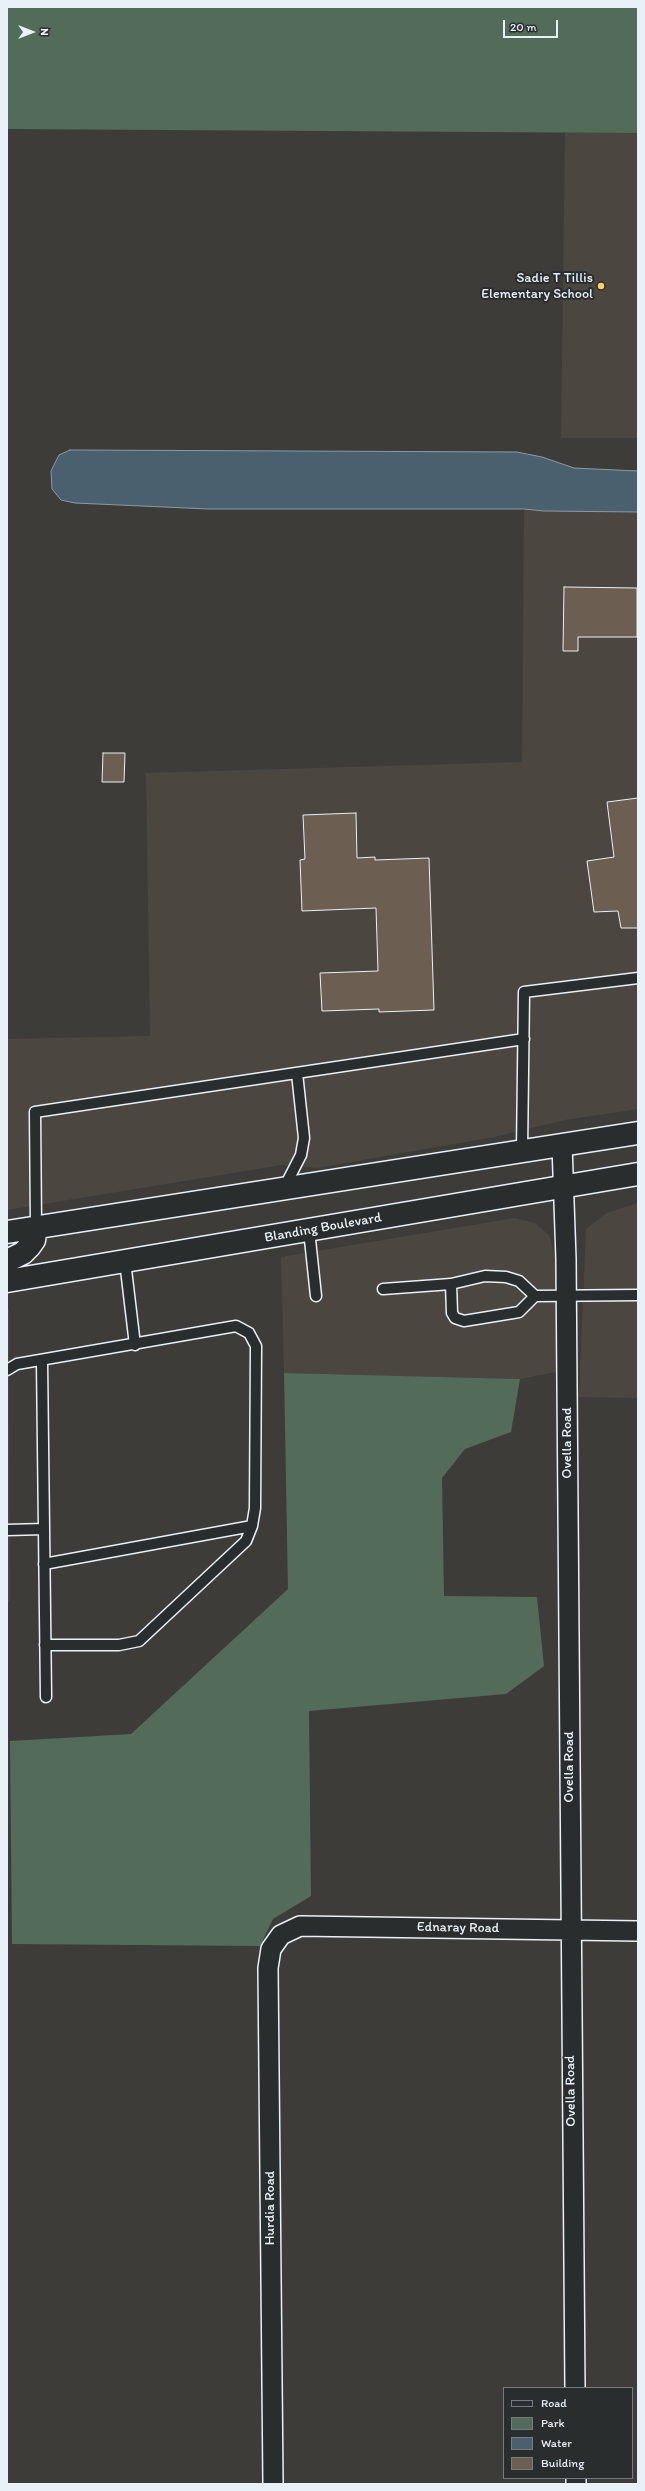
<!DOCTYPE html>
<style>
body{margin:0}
#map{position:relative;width:645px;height:2491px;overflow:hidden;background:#3e3c39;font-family:Itim,sans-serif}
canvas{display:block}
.frame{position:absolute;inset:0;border:8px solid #e8f1f8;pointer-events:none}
.legend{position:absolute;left:503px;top:2387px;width:130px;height:92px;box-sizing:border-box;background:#2a2d2e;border:1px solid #767b7f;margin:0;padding:5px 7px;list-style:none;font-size:12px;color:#e8f1f8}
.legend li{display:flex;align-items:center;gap:8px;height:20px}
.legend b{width:20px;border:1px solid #767b7f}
.north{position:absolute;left:12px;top:12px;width:40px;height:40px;-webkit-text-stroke:3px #2a2d2e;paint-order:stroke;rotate:90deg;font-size:11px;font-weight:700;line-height:16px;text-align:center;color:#e8f1f8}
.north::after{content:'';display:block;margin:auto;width:14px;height:18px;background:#e8f1f8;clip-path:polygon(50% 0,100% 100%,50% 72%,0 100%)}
.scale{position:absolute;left:503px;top:20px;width:55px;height:18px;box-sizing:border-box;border:2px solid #e8f1f8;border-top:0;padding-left:5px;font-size:12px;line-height:14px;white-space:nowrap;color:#e8f1f8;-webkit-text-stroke:3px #2a2d2e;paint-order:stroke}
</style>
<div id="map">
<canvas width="645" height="2491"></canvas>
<div class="frame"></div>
<ul class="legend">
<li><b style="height:5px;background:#2a2d2e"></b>Road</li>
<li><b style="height:11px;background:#536b59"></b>Park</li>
<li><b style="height:11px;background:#4b606e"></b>Water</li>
<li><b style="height:11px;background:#6c5f52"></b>Building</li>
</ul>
<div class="north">N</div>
<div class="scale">20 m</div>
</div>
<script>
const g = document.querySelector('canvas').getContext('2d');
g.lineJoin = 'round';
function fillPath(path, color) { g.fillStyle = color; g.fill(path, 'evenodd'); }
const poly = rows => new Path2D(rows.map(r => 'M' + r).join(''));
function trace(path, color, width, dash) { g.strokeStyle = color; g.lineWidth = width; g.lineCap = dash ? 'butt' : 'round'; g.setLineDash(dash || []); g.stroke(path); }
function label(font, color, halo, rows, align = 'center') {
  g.font = font + ' Itim,sans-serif'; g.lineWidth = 4; g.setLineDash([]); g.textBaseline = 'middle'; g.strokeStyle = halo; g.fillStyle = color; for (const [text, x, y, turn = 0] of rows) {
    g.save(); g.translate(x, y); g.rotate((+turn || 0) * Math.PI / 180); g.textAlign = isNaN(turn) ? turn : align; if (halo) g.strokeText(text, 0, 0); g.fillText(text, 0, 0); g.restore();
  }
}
const built = poly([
 [565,133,638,133,638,438,561,438],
 [524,509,544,511,638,512,638,1109,565,1120,494,1137,317,1168,282,1165,7,1210,7,1039,150,1036,146,773,522,762],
 [638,1203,638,1398,579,1397,586,1229,607,1213],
 [515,1218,535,1223,549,1235,557,1264,556,1372,520,1379,284,1373,281,1257],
 [9,1309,10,1602,7,1602,7,1310]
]);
const green = poly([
 [7,7,638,7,638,133,7,129],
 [284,1373,520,1379,511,1432,465,1449,442,1478,444,1596,537,1597,544,1666,506,1694,309,1711,311,1896,273,1919,260,1946,12,1944,10,1741,131,1734,288,1589]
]);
const water = poly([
 [70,450,517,452,542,457,574,468,638,471,638,512,544,511,524,509,208,509,75,503,61,500,52,489,51,471,59,455,70,450]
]);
const building = poly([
 [564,587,637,588,637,637,578,637,578,651,563,651,564,587],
 [103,753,125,753,124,782,102,782,103,753],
 [638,798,638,928,621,928,618,911,594,912,587,861,614,857,607,802,638,798],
 [356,813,357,858,375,857,375,860,429,858,434,1010,379,1012,379,1009,322,1011,320,973,378,971,376,908,302,911,300,860,305,859,303,815,356,813]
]);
const service = poly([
 [522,1151,524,992,638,978],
 [284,1188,301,1155,304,1138,297,1073],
 [36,1227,35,1112,524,1039],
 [309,1230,316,1296],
 [125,1261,135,1345],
 [383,1289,451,1284],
 [535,1296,519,1312,464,1321,455,1318,452,1313,451,1284,485,1276,506,1277,519,1281,535,1296,638,1295],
 [42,1361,46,1697],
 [7,1370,17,1364,236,1326,249,1333,256,1346,255,1508,252,1526,246,1541,139,1641,119,1645,45,1645],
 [7,1530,44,1529],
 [44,1564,252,1526]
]);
const minor = poly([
 [562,1145,566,1259,575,2388],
 [576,2478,576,2484],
 [273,2484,268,1968,271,1949,281,1935,300,1926,638,1931]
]);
const primary = poly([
 [7,1232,638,1133],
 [7,1261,23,1253,29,1247,34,1240,36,1227],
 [7,1281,638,1174]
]);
const markers = [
 [601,286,4,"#ffd166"]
];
const poiNames = [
 ["Sadie T Tillis",593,278],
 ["Elementary School",593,294]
];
const streetNames = [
 ["Blanding Boulevard",323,1228,-10],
 ["Ovella Road",567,1443,-90],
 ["Ovella Road",569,1767,-90],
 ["Ednaray Road",458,1928,1],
 ["Ovella Road",571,2091,-91],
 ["Hurdia Road",270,2208,-90]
];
fillPath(built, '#4c4640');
fillPath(green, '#536b59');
fillPath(water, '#4b606e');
trace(water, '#8a9aa5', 1);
fillPath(building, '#6c5f52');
trace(building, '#e8f1f8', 1);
trace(service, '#e8f1f8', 13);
trace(minor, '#e8f1f8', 22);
trace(primary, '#e8f1f8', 25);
trace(service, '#2a2d2e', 10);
trace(minor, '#2a2d2e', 19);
trace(primary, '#2a2d2e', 22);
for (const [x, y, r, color] of markers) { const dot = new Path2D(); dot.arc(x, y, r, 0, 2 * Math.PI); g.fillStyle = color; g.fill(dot); trace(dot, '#2a2d2e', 1.5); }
label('14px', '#e8f1f8', '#2a2d2e', poiNames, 'right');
label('14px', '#e8f1f8', '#2a2d2e', streetNames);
</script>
